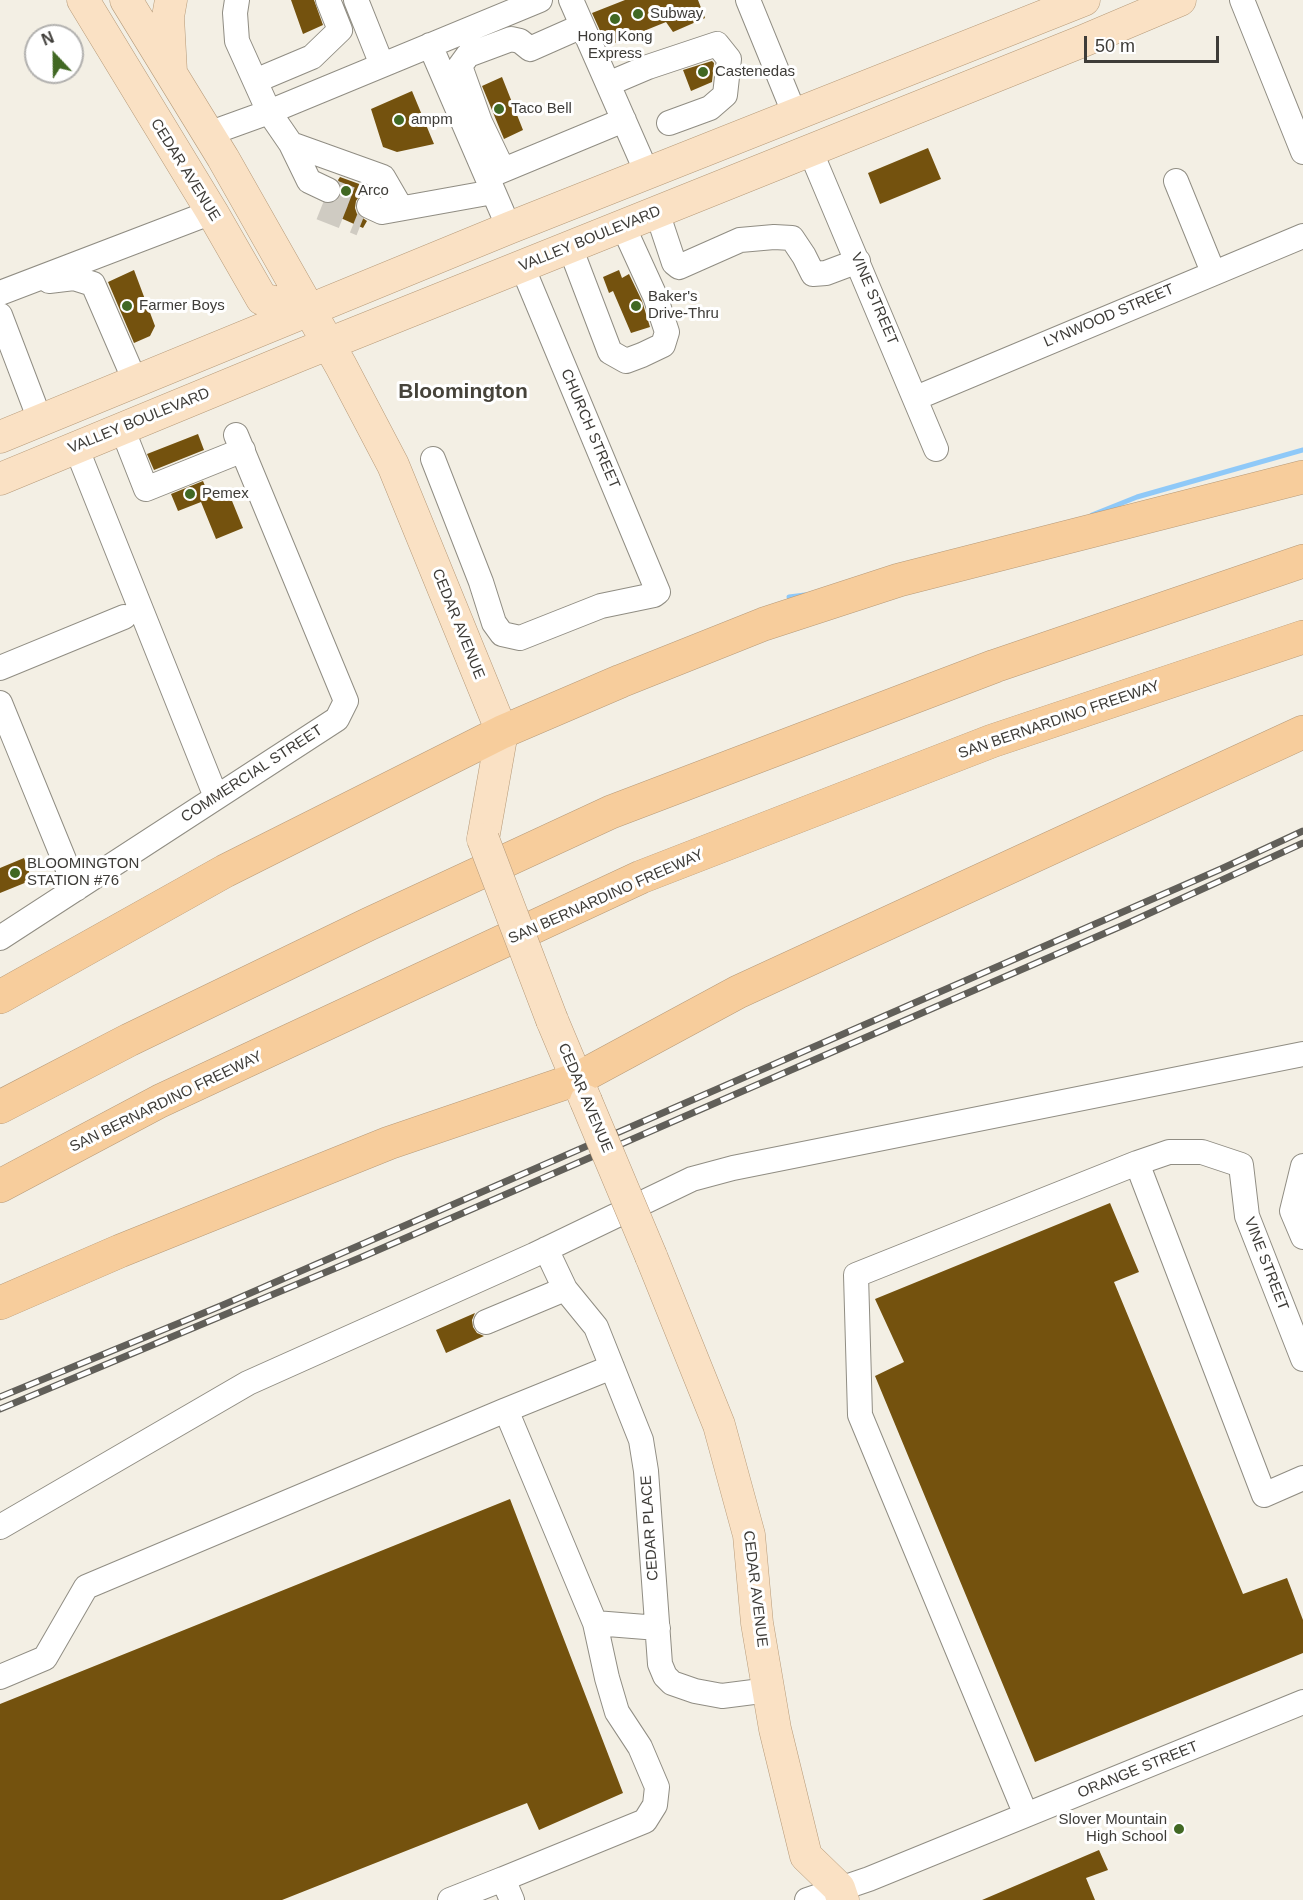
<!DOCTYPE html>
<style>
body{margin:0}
#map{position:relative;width:1303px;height:1900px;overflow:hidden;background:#f3efe4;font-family:Arial,sans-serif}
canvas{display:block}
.north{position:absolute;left:24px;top:24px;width:60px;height:60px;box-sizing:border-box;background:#fff;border:2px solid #b2b1af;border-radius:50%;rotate:338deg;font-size:16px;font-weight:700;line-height:24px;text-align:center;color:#3e3c38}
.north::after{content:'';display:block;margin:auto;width:21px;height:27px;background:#416823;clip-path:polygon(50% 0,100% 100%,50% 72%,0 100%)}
.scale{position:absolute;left:1084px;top:36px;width:135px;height:27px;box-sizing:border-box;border:3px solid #3e3c38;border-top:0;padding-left:8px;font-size:18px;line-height:21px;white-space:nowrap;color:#3e3c38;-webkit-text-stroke:4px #fff;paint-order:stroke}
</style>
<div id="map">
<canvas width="1303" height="1900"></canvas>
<div class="north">N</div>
<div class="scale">50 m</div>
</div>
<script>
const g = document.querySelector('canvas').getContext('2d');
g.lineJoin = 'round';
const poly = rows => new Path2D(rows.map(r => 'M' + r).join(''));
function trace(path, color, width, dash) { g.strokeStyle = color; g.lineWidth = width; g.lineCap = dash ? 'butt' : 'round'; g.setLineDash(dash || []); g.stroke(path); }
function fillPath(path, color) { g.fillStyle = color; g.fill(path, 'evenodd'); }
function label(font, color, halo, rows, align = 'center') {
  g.font = font + ' Arial,sans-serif'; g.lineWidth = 6; g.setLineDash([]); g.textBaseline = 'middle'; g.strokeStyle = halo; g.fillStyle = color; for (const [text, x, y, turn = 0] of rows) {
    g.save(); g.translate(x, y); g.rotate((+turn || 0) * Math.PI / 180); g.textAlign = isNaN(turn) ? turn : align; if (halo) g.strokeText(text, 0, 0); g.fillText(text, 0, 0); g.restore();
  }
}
const stream = poly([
 [1092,515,1137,497,1303,450],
 [789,597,805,595]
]);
const building = poly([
 [291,0,314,0,323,25,303,34],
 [625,0,698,0,705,18,673,32,666,22,607,46,592,13],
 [712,61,714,63,712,82,691,91,683,70],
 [502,77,523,130,504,139,482,86],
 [412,91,434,144,397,152,383,147,371,109],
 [928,148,941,179,880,204,868,173],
 [340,177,373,189,376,194,367,192,360,195,356,201,355,208,357,214,367,221,363,228,325,211,328,204,336,202,341,196,342,188,338,180],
 [134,270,155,326,150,336,134,343,108,282],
 [619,270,622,278,629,274,642,301,650,327,631,333,613,291,609,293,603,277],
 [198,434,204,450,154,470,147,454],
 [203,481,210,498,228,491,243,528,216,539,201,502,178,511,171,494],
 [24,858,32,880,0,893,0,868],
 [1110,1203,1139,1272,1114,1282,1243,1594,1287,1578,1303,1620,1303,1653,1035,1762,875,1376,904,1362,875,1299],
 [475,1313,472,1320,473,1327,477,1333,484,1336,446,1353,436,1330],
 [510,1499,623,1793,539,1830,527,1803,282,1900,0,1900,0,1704],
 [1099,1850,1108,1870,1086,1878,1095,1900,982,1900]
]);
const minorTunnel = poly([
 [328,190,369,206],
 [321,208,361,224]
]);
const minor = poly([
 [237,0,235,13,237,41,269,112,291,144,309,181,328,190],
 [356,0,382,65],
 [571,0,647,173],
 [748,0,795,115],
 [1242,0,1303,152],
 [430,45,509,228],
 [255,81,312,57,340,30,328,0],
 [608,84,648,67,717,44,729,59,725,95,710,108,669,123],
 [208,134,269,112,540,0],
 [291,144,383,177,401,208],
 [810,150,936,449],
 [503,170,480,122,460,66,468,55,511,39,520,41,530,49,582,26],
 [489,176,624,120],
 [1176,181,1213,272],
 [369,206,382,212,493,192],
 [657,212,674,263,679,267,740,240,774,237,792,238,804,256,813,274,826,273,858,261],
 [570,247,610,352,626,361,642,355,663,345,667,332,655,296,623,226],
 [49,281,74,278,93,284,135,381],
 [0,293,212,212],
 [0,315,40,420],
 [916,398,1303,236],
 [122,428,146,489,243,450],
 [76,447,216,797],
 [433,459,481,582,494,623,502,634,520,638,601,606,654,595,658,592,522,266],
 [0,668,124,617],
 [0,703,76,889],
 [0,938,337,719,346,701,236,435],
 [1137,1163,1169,1152,1202,1152,1241,1165,1247,1216,1303,1359],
 [1303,1166,1292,1211,1303,1237],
 [546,1249,565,1289,596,1327,641,1440,646,1471,660,1664,665,1676,672,1683,695,1691,722,1696,769,1690],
 [486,1322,565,1289],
 [0,1527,248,1383,534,1255,692,1179,733,1168,1303,1054],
 [595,1623,506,1410,612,1367],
 [0,1677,45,1658,86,1587,506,1410],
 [1026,1815,860,1415,856,1275,1137,1163,1264,1495,1303,1478],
 [450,1900,503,1879],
 [512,1900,503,1879,645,1821,655,1805,657,1787,640,1747,617,1712,607,1678,595,1623,658,1628],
 [807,1900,869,1879,1303,1702]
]);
const major = poly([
 [83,0,212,212,262,299,308,310],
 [126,0,223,158,341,366,393,465,502,732,483,839],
 [171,72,168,17,171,0],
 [0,437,509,228,1084,0],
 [0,479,298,356,1083,41,1180,0],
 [552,1020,586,1101],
 [651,1256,719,1425,749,1535,757,1623,775,1729,806,1856,839,1888,843,1900]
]);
const highway = poly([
 [0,997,225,871,502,732,621,681,764,624,899,580,1303,477],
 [0,1107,129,1040,369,924,611,812,995,666,1303,561],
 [0,1186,160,1101,641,877,992,741,1303,637],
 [0,1303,120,1251,389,1143,577,1079,738,992,1303,732]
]);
const rail = poly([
 [0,1397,223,1305,1221,869,1303,831],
 [0,1409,362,1257,1126,924,1303,843]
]);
const majorBridge = poly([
 [483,839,552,1020],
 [586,1101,651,1256]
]);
const markers = [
 [638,14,6,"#416823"],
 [615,19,6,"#416823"],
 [703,72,6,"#416823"],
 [499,109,6,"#416823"],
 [399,120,6,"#416823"],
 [346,191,6,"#416823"],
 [127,306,6,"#416823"],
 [636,306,6,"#416823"],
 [190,494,6,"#416823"],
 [15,873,6,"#416823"],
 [1179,1829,6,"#416823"]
];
const poiNames = [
 ["Subway",650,14],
 ["Hong Kong",615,37,"center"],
 ["Express",615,54,"center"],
 ["Castenedas",715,72],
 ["Taco Bell",511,109],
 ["ampm",411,120],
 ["Arco",358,191],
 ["Baker's",648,297],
 ["Drive-Thru",648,314],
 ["Farmer Boys",139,306],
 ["Pemex",202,494],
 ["BLOOMINGTON",27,864],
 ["STATION #76",27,881],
 ["Slover Mountain",1167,1820,"right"],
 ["High School",1167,1837,"right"]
];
const streetNames = [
 ["CEDAR AVENUE",185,170,58],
 ["VALLEY BOULEVARD",590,239,-22],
 ["VINE STREET",874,299,67],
 ["LYNWOOD STREET",1109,316,-23],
 ["VALLEY BOULEVARD",139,421,-22],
 ["CHURCH STREET",590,429,67],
 ["CEDAR AVENUE",458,624,68],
 ["SAN BERNARDINO FREEWAY",1059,720,-19],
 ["COMMERCIAL STREET",252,774,-33],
 ["SAN BERNARDINO FREEWAY",606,897,-24],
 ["CEDAR AVENUE",585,1098,67],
 ["SAN BERNARDINO FREEWAY",166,1102,-26],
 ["VINE STREET",1266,1264,69],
 ["CEDAR PLACE",650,1528,-94],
 ["CEDAR AVENUE",755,1589,83],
 ["ORANGE STREET",1138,1770,-22]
];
const districtNames = [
 ["Bloomington",463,392]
];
trace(stream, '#8fc9f8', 5);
fillPath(building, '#74520e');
trace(minorTunnel, '#cfcbc2', 24, [24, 12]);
trace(minor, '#908d83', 26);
trace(major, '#b69a79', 33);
trace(highway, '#b69a79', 34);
trace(minor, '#fff', 24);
trace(major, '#fae1c4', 32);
trace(highway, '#f7cd9c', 33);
trace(rail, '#615f59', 7);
trace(rail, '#fff', 4.5, [14]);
trace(majorBridge, '#b69a79', 33, []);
trace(majorBridge, '#fae1c4', 32);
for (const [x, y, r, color] of markers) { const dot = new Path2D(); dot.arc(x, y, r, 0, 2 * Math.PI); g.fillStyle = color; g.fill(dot); trace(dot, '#fff', 2); }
label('15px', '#3e3c38', '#fff', poiNames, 'left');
label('15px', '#3e3c38', '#fff', streetNames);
label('bold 21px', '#46433a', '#fff', districtNames);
</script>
